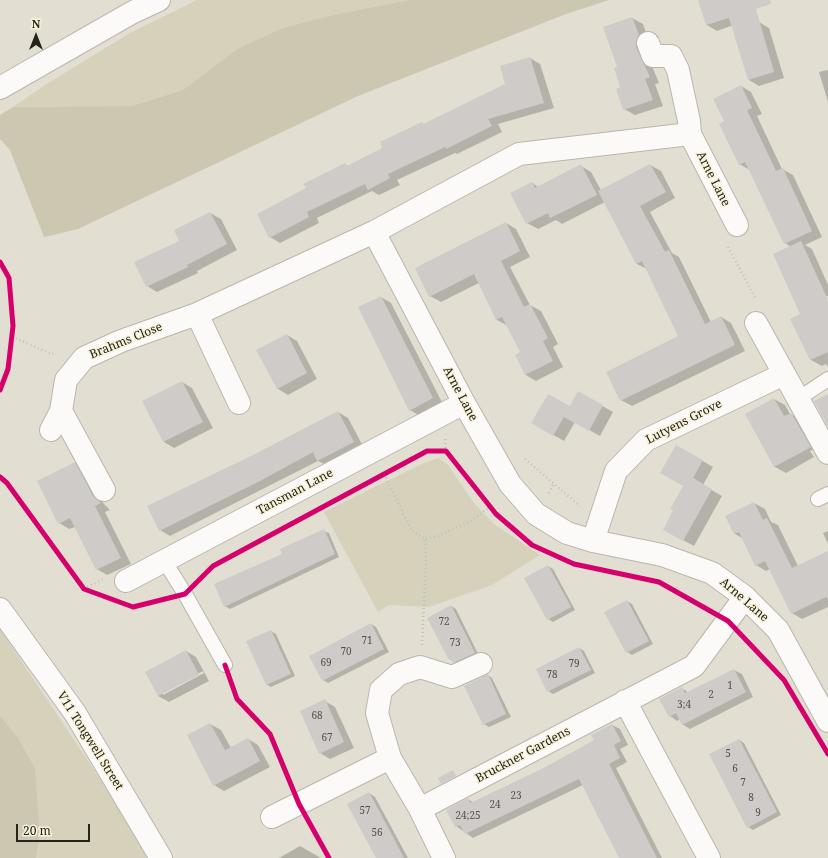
<!DOCTYPE html>
<style>
body{margin:0}
#map{position:relative;width:828px;height:858px;overflow:hidden;background:#e2dfd2;font-family:"Noto Serif",serif}
canvas{display:block}
.north{position:absolute;left:16px;top:16px;width:40px;height:40px;-webkit-text-stroke:3px #f6f1d8;paint-order:stroke;rotate:0deg;font-size:11px;font-weight:700;line-height:16px;text-align:center;color:#25231a}
.north::after{content:'';display:block;margin:auto;width:14px;height:18px;background:#25231a;clip-path:polygon(50% 0,100% 100%,50% 72%,0 100%)}
.scale{position:absolute;left:16px;top:824px;width:74px;height:18px;box-sizing:border-box;border:2px solid #25231a;border-top:0;padding-left:5px;font-size:12px;line-height:14px;white-space:nowrap;color:#25231a;-webkit-text-stroke:3px #f6f1d8;paint-order:stroke}
</style>
<div id="map">
<canvas width="828" height="858"></canvas>
<div class="north">N</div>
<div class="scale">20 m</div>
</div>
<script>
const g = document.querySelector('canvas').getContext('2d');
g.lineJoin = 'round';
function fillPath(path, color) { g.fillStyle = color; g.fill(path, 'evenodd'); }
const poly = rows => new Path2D(rows.map(r => 'M' + r).join(''));
function trace(path, color, width, dash) { g.strokeStyle = color; g.lineWidth = width; g.lineCap = dash ? 'butt' : 'round'; g.setLineDash(dash || []); g.stroke(path); }
function label(font, color, halo, rows, align = 'center') {
  g.font = font + ' "Noto Serif",serif'; g.lineWidth = 3; g.setLineDash([]); g.textBaseline = 'middle'; g.strokeStyle = halo; g.fillStyle = color; for (const [text, x, y, turn = 0] of rows) {
    g.save(); g.translate(x, y); g.rotate((+turn || 0) * Math.PI / 180); g.textAlign = isNaN(turn) ? turn : align; if (halo) g.strokeText(text, 0, 0); g.fillText(text, 0, 0); g.restore();
  }
}
const green = poly([
 [197,0,409,0,338,14,237,49,183,90,131,106,13,107,45,85,130,33],
 [438,458,448,465,474,503,494,524,540,555,492,585,429,607,389,605,378,612,324,512,424,463],
 [0,629,116,803,147,858,36,858,40,837,18,738,0,715]
]);
const forest = poly([
 [409,0,609,0,566,14,358,96,78,229,44,237,10,150,0,139,0,115,13,107,131,106,183,90,237,49,283,28,338,14],
 [0,715,18,738,35,769,40,837,36,858,0,858]
]);
const shadow = poly([
 [699,0,738,0,745,21,717,31,707,25],
 [632,18,643,24,649,41,647,54,659,83,655,84,663,106,635,115,624,109,618,68],
 [759,22,769,28,784,78,759,86,749,80],
 [530,58,540,64,554,108,498,124,502,132,457,154,455,153,397,180,400,185,379,195,372,191,317,218,319,223,280,243,270,237,307,189,345,164,348,166,383,148,422,123,424,125,506,85],
 [828,70,828,102,819,72],
 [741,86,751,92,762,114,757,116,782,169,793,175,822,237,805,245,812,249,828,285,828,296,822,298,828,310,828,367,826,364,822,366,811,360,792,319,801,314,791,247,785,243,750,170,739,164,726,121],
 [650,165,661,171,675,198,650,212,672,253,679,257,711,322,721,317,731,323,745,351,632,406,621,400,680,337,647,269,637,264,605,202,562,224,556,220,538,229,527,223,532,183,538,187,581,166,591,172,601,190],
 [210,213,221,219,237,250,197,271,198,273,157,292,147,286,181,241],
 [506,223,516,229,530,257,510,267,530,305,541,311,558,344,553,347,563,367,536,381,526,375,521,353,508,326,497,320,479,283,441,302,430,296],
 [381,297,391,303,443,404,420,416,410,410],
 [287,335,297,341,317,379,288,395,278,389],
 [182,382,192,388,213,428,174,448,164,442,143,401],
 [579,393,613,412,600,436,575,422,564,441,532,423,570,408],
 [774,399,785,405,790,414,802,420,817,448,810,451,814,457,786,473,775,467,746,415],
 [338,412,348,418,364,448,328,466,318,461,170,536,160,530,253,456],
 [677,446,713,467,703,485,722,496,694,546,664,530,675,510,684,485],
 [75,463,85,469,103,503,110,510,105,512,131,564,107,575,97,569,75,527,69,529,59,523],
 [754,503,765,509,771,522,778,525,798,566,814,570,828,599,828,607,802,619,792,613,770,569,766,571,756,565,742,538,735,534,727,516],
 [324,531,329,533,339,557,230,609,225,606,283,554],
 [828,531,828,544,823,533],
 [548,566,553,569,575,610,553,622,548,619],
 [627,601,632,604,653,644,632,655,627,652],
 [451,606,456,609,479,656,458,665,450,659],
 [371,624,376,627,389,652,328,683,323,680],
 [271,631,276,634,295,676,271,687,266,684],
 [579,648,584,651,595,673,553,694,548,691],
 [186,651,196,657,209,681,169,702,158,696],
 [203,671,204,673,163,695,163,693],
 [734,670,742,674,753,697,690,729,682,724,680,719,677,721,670,716,682,688,689,693],
 [488,675,492,678,511,717,489,727,484,724],
 [325,701,335,707,354,748,330,759,320,753],
 [210,724,221,730,231,748,248,739,258,745,270,767,224,791,214,785],
 [612,725,620,729,628,745,620,749,627,762,616,768,662,858,620,858,583,785,473,838,456,826,468,799,474,803,544,768,595,741],
 [739,740,744,743,781,815,753,830,748,827],
 [369,793,375,797,408,858,376,858],
 [300,846,321,858,279,858]
]);
const building = poly([
 [698,0,770,0,771,4,756,9,774,72,748,80,729,18,706,25],
 [632,17,639,35,636,41,636,47,650,77,645,79,653,100,623,110,616,89,620,87,614,68,617,67,603,27],
 [530,57,544,103,488,119,492,126,446,149,445,147,388,174,390,178,368,190,365,184,307,212,309,217,269,238,257,214,306,188,303,184,345,163,347,166,382,148,380,142,422,122,423,124,505,84,500,66],
 [741,85,752,108,747,110,776,171,783,168,812,231,784,244,745,162,739,165,719,124,724,121,713,99],
 [581,164,597,195,550,218,548,213,526,224,510,193,532,182,535,188],
 [650,164,666,192,640,206,665,252,669,250,705,324,721,316,735,345,620,401,606,372,678,336,642,261,636,264,598,191],
 [210,212,227,244,187,265,188,267,146,287,134,262,179,241,174,230],
 [506,222,520,251,501,261,524,307,530,304,548,338,543,341,553,361,525,375,515,355,520,352,502,317,496,320,474,274,429,297,415,268],
 [801,241,828,300,828,352,810,360,790,319,800,314,773,254],
 [381,296,433,398,409,411,358,307],
 [287,334,307,373,277,389,256,350],
 [182,381,203,422,163,442,142,401],
 [578,391,603,405,589,431,564,417],
 [548,394,570,406,553,436,531,423],
 [828,394,828,427,814,401],
 [774,398,784,416,791,413,811,447,774,467,745,414],
 [338,411,354,442,317,461,313,452,258,482,159,531,147,506,253,455],
 [676,445,703,460,693,478,712,489,683,541,663,530,673,510,670,509,683,486,660,473],
 [75,462,93,496,101,503,95,506,121,558,96,570,70,518,58,524,37,481],
 [754,502,763,520,767,518,792,568,828,551,828,596,791,614,765,561,755,566,739,532,734,534,725,516],
 [324,529,335,554,224,607,214,584,282,554,280,549],
 [548,565,571,607,547,620,524,578],
 [627,600,649,641,626,653,604,612],
 [451,605,475,653,453,663,451,659,449,660,427,618],
 [371,623,384,649,322,681,309,656],
 [271,630,291,674,266,685,246,641],
 [579,647,591,670,547,692,536,669],
 [186,650,199,675,158,696,145,672],
 [734,669,746,692,682,725,676,713,669,717,659,699,682,687,685,693],
 [488,674,506,714,483,725,464,686],
 [325,699,344,742,319,754,300,711],
 [210,723,225,750,248,738,260,761,213,786,187,735],
 [612,724,621,741,614,745,620,758,609,764,657,858,619,858,579,779,465,834,460,825,455,827,446,810,468,798,470,803,544,768,594,740,591,735],
 [739,739,777,812,747,828,709,754],
 [453,770,456,776,441,784,438,778],
 [369,792,393,837,404,858,376,858,347,804]
]);
const path = poly([
 [728,247,756,299],
 [12,337,52,354,56,353],
 [445,439,446,451],
 [525,459,580,506],
 [384,474,412,531,425,539,438,536,469,522,490,507],
 [549,493,553,485],
 [84,589,103,579],
 [422,645,426,560,425,539]
]);
const service = poly([
 [798,399,828,379],
 [818,499,828,494],
 [165,562,185,594,225,665]
]);
const minor = poly([
 [648,43,653,56,671,56,678,70,689,121,690,134,737,225],
 [374,232,464,403,510,484,536,514,567,533,593,541,662,555,712,573,745,597,778,630,828,721],
 [197,314,239,403],
 [756,323,828,453],
 [51,430,61,411],
 [104,490,61,411,66,380,84,358,121,341,197,314,374,232,519,154,690,134],
 [593,541,616,471,646,440,784,374],
 [126,581,464,403],
 [625,701,709,858],
 [420,809,390,758,377,713,381,690,399,674,420,667,452,677,481,664],
 [272,817,390,758],
 [444,858,420,809,694,666,745,597]
]);
const tertiary = poly([
 [0,88,133,12,159,0],
 [0,609,75,713,161,858]
]);
const cycleway = poly([
 [0,262,9,278,13,326,8,369,0,390],
 [0,477,7,483,84,589,133,607,185,594,213,566,427,451,446,451,496,514,532,545,574,564,659,582,728,621,784,680,828,754],
 [225,665,237,699,270,734,299,804,329,858]
]);
const numberNames = [
 ["72",444,622],
 ["71",367,641],
 ["73",455,643],
 ["70",346,652],
 ["69",326,663],
 ["79",574,664],
 ["78",552,675],
 ["1",730,686],
 ["2",711,695],
 ["3;4",684,705],
 ["68",317,716],
 ["67",327,738],
 ["5",728,754],
 ["6",735,769],
 ["7",743,783],
 ["23",516,796],
 ["8",751,798],
 ["24",495,805],
 ["57",365,811],
 ["9",758,813],
 ["24;25",468,816],
 ["56",377,833]
];
const streetNames = [
 ["Arne Lane",713,179,63],
 ["Brahms Close",126,341,-22],
 ["Arne Lane",460,394,62],
 ["Lutyens Grove",684,422,-27],
 ["Tansman Lane",295,492,-28],
 ["Arne Lane",744,600,41],
 ["V11 Tongwell Street",90,741,58],
 ["Bruckner Gardens",523,755,-28]
];
fillPath(green, '#d6d1ba');
fillPath(forest, '#ccc7b0');
fillPath(shadow, '#0003');
fillPath(building, '#cfcbc9');
trace(service, '#b9b6ac', 16);
trace(minor, '#b9b6ac', 24);
trace(tertiary, '#b9b6ac', 24);
trace(path, '#c1c0bc', 2.5, [1, 3]);
trace(service, '#fbfaf8', 14);
trace(minor, '#fbfaf8', 22);
trace(tertiary, '#fbfaf8', 22);
trace(cycleway, '#d6006c', 5);
label('10px', '#525048', null, numberNames);
label('12px', '#25231a', '#f6f1d8', streetNames);
</script>
